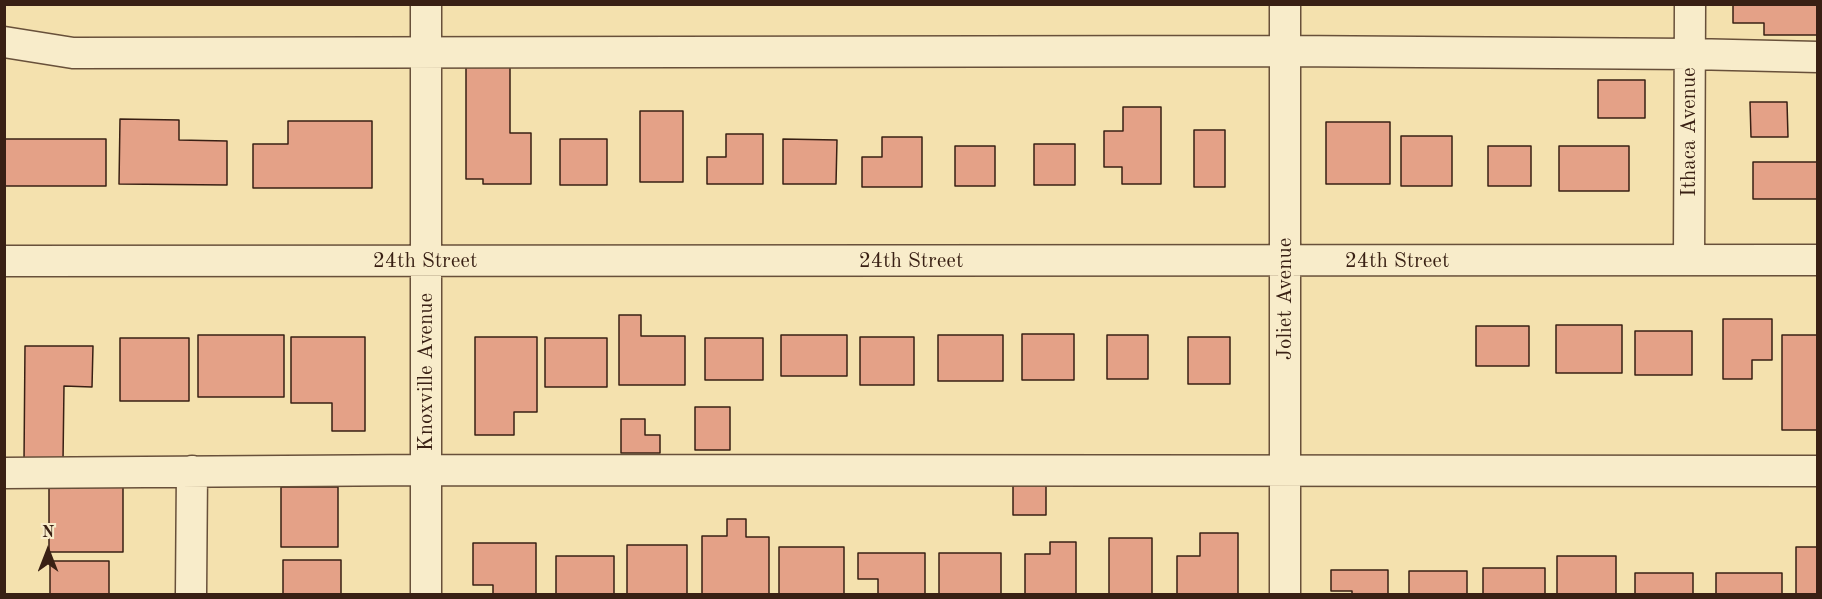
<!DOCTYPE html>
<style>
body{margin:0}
#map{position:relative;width:1822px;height:599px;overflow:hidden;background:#f4e1ae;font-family:"Old Standard TT",serif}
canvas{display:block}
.frame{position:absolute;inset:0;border:6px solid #392014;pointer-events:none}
.north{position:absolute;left:18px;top:521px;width:60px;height:60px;-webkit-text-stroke:4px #f8ecca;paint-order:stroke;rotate:0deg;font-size:16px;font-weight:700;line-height:24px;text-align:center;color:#392014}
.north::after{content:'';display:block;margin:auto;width:21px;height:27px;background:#392014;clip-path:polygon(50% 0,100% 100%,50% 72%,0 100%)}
</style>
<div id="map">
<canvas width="1822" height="599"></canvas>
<div class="frame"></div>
<div class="north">N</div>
</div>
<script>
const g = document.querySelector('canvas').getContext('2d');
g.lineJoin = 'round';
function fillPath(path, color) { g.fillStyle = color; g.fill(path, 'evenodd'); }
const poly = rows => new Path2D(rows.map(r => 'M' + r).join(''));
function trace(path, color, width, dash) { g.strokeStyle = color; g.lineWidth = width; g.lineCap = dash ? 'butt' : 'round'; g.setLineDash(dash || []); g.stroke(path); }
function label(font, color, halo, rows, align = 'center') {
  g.font = font + ' "Old Standard TT",serif'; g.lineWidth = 6; g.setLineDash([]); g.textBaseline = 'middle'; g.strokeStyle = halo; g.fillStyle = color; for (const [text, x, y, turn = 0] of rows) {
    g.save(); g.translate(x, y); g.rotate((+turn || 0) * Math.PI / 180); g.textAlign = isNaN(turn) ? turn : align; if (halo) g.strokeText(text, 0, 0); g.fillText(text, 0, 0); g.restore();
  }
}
const building = poly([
 [1733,4,1818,4,1818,35,1764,35,1764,23,1733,23,1733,4],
 [466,65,510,65,510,133,531,133,531,184,483,184,483,179,466,179,466,65],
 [1598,80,1645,80,1645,118,1598,118,1598,80],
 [1750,102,1787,102,1788,137,1751,137,1750,102],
 [1123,107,1161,107,1161,184,1122,184,1122,167,1104,167,1104,131,1123,131,1123,107],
 [640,111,683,111,683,182,640,182,640,111],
 [120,119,179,120,179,140,227,141,227,185,119,184,120,119],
 [288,121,372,121,372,188,253,188,253,144,288,144,288,121],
 [1326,122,1390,122,1390,184,1326,184,1326,122],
 [1194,130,1225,130,1225,187,1194,187,1194,130],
 [726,134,763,134,763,184,707,184,707,157,726,157,726,134],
 [1401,136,1452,136,1452,186,1401,186,1401,136],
 [882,137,922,137,922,187,862,187,862,157,882,157,882,137],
 [4,139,106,139,106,186,4,186,4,139],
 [560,139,607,139,607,185,560,185,560,139],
 [783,139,837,140,836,184,783,184,783,139],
 [1034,144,1075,144,1075,185,1034,185,1034,144],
 [955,146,995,146,995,186,955,186,955,146],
 [1488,146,1531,146,1531,186,1488,186,1488,146],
 [1559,146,1629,146,1629,191,1559,191,1559,146],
 [1753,162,1817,162,1817,199,1753,199,1753,162],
 [619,315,641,315,641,336,685,336,685,385,619,385,619,315],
 [1723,319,1772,319,1772,360,1752,360,1752,379,1723,379,1723,319],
 [1556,325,1622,325,1622,373,1556,373,1556,325],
 [1476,326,1529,326,1529,366,1476,366,1476,326],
 [1635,331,1692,331,1692,375,1635,375,1635,331],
 [1022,334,1074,334,1074,380,1022,380,1022,334],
 [198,335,284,335,284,397,198,397,198,335],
 [781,335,847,335,847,376,781,376,781,335],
 [938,335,1003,335,1003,381,938,381,938,335],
 [1107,335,1148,335,1148,379,1107,379,1107,335],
 [1782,335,1818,335,1818,430,1782,430,1782,335],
 [291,337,365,337,365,431,332,431,332,403,291,403,291,337],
 [475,337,537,337,537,412,514,412,514,435,475,435,475,337],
 [860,337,914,337,914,385,860,385,860,337],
 [1188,337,1230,337,1230,384,1188,384,1188,337],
 [120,338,189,338,189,401,120,401,120,338],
 [545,338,607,338,607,387,545,387,545,338],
 [705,338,763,338,763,380,705,380,705,338],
 [25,346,93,346,92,387,64,386,63,461,24,461,25,346],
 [695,407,730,407,730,450,695,450,695,407],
 [621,419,645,419,645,435,660,435,660,453,621,453,621,419],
 [1013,480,1046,480,1046,515,1013,515,1013,480],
 [49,487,123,487,123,552,49,552,49,487],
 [281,487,338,487,338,547,281,547,281,487],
 [727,519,746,519,746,537,769,537,769,594,702,594,702,536,727,536,727,519],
 [1200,533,1238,533,1238,594,1177,594,1177,556,1200,556,1200,533],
 [1109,538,1152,538,1152,594,1109,594,1109,538],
 [1050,542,1076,542,1076,594,1025,594,1025,554,1050,554,1050,542],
 [473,543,536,543,536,594,493,594,493,585,473,585,473,543],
 [627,545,687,545,687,594,627,594,627,545],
 [779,547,844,547,844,594,779,594,779,547],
 [1796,547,1818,547,1817,594,1796,594,1796,547],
 [858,553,925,553,925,594,878,594,878,579,858,579,858,553],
 [939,553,1001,553,1001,594,939,594,939,553],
 [556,556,614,556,614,594,556,594,556,556],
 [1557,556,1616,556,1616,594,1557,594,1557,556],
 [283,560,341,560,341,594,283,594,283,560],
 [50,561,109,561,109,594,50,594,50,561],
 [1483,568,1545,568,1545,594,1483,594,1483,568],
 [1331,570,1388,570,1388,594,1352,594,1352,591,1331,591,1331,570],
 [1409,571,1467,571,1467,594,1409,594,1409,571],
 [1635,573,1693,573,1693,594,1635,594,1635,573],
 [1716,573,1782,573,1782,594,1716,594,1716,573]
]);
const minor = poly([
 [426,4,426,594],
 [4,42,73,53,1285,51,1690,54,1818,57],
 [1689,260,1690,4],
 [4,261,1818,260],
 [4,473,426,470,1818,471],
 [191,594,192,471],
 [1285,594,1285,4]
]);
const streetNames = [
 ["Ithaca Avenue",1689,132,-90],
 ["24th Street",425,261],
 ["24th Street",911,261],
 ["24th Street",1397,261],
 ["Joliet Avenue",1285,299,-90],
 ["Knoxville Avenue",426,372,-90]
];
fillPath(building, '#e4a187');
trace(building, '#392014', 1.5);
trace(minor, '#68503a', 33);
trace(minor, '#f8ecca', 30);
label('21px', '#392014', '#f8ecca', streetNames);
</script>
